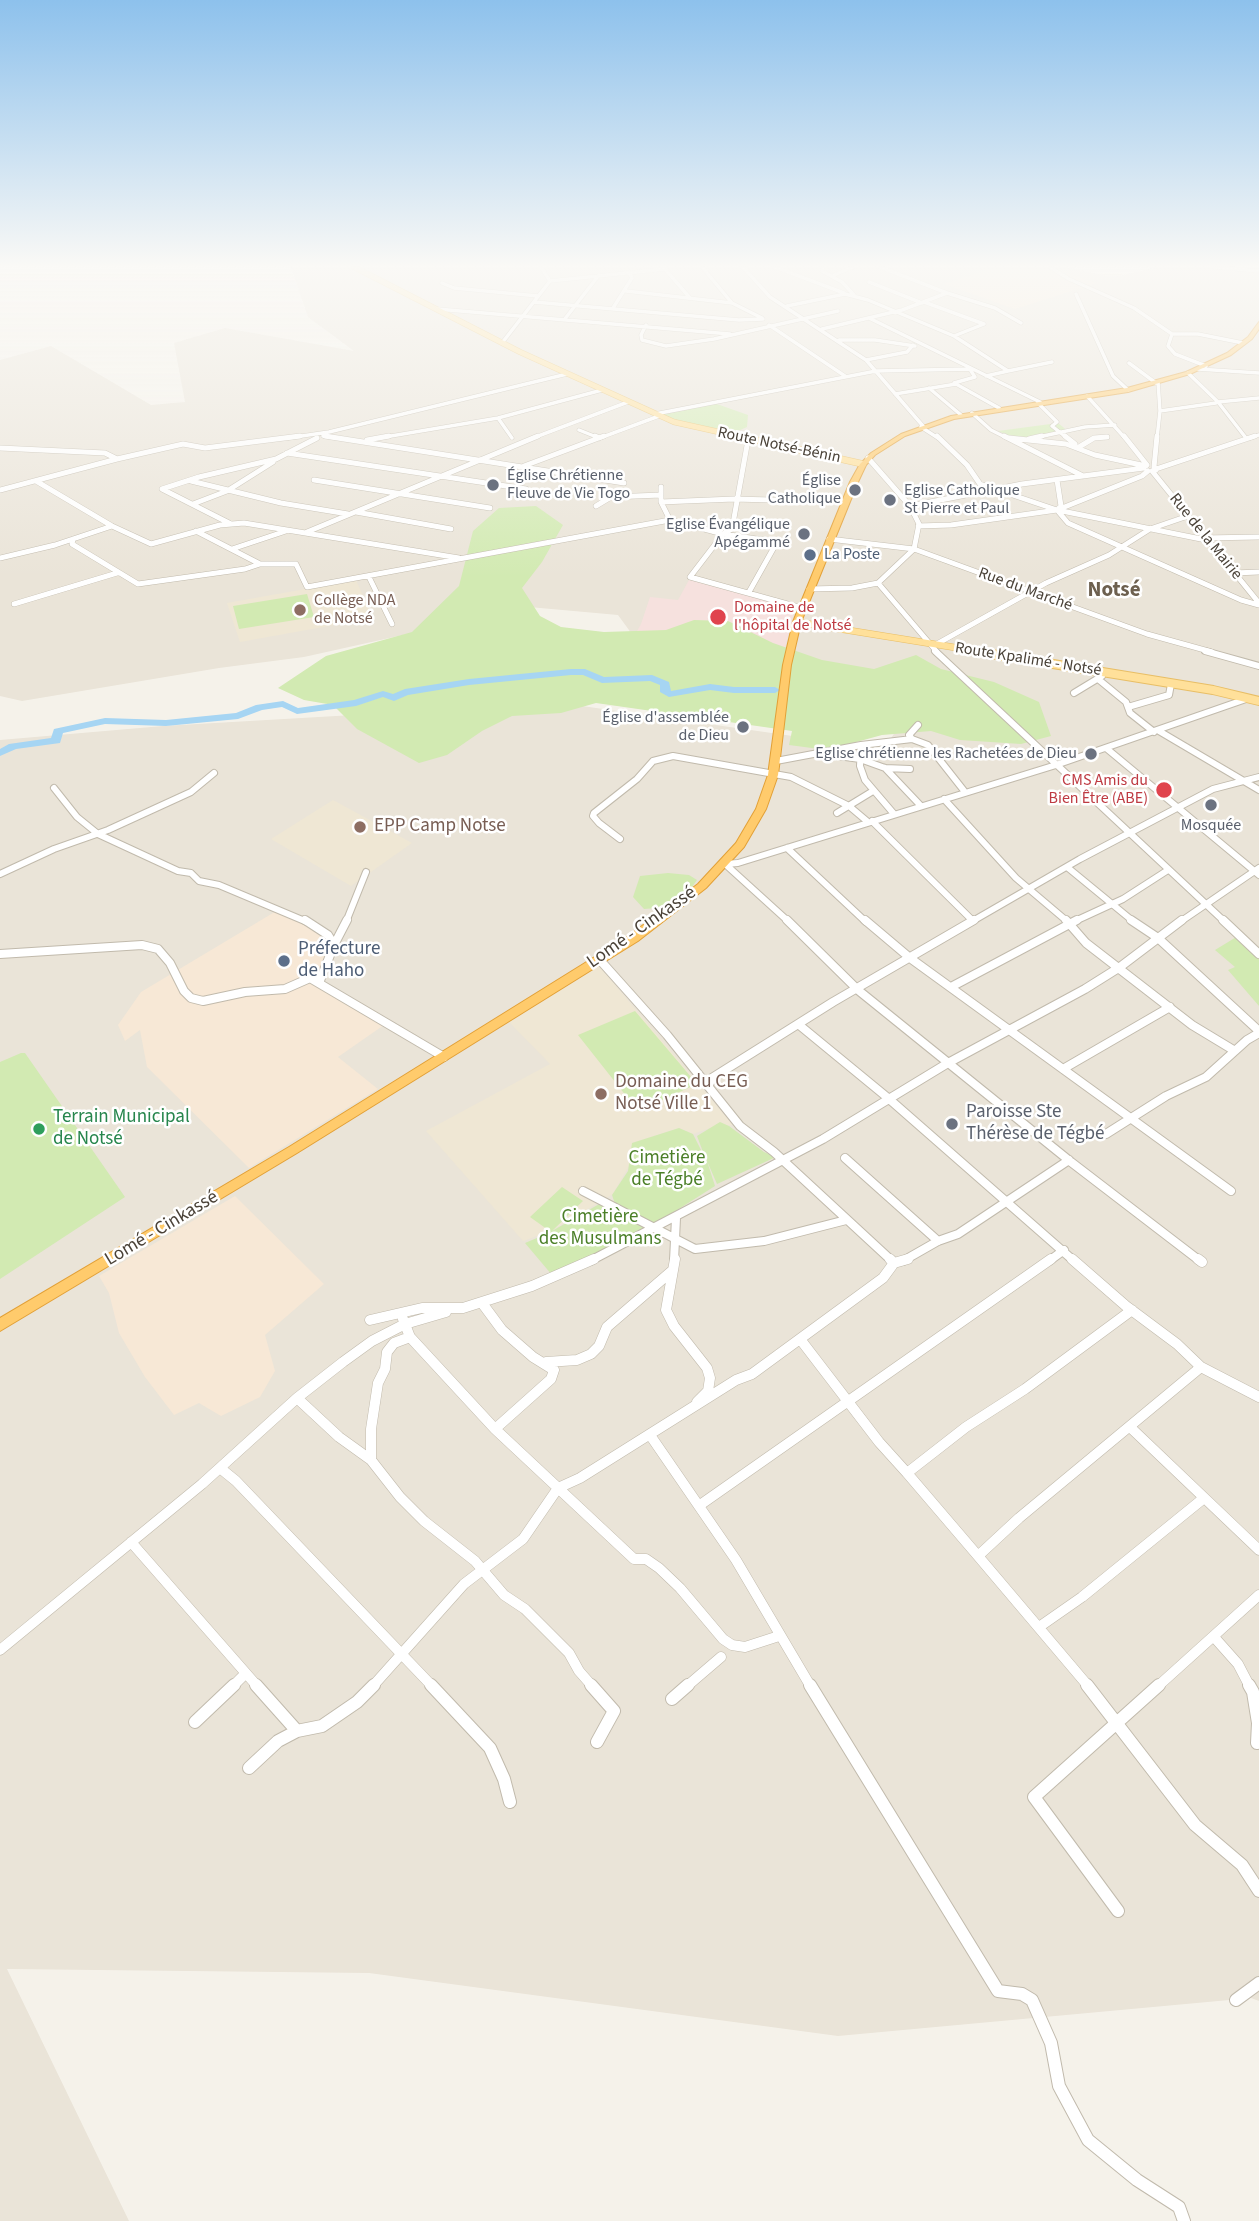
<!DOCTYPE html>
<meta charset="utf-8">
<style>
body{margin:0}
canvas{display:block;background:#f5f2ea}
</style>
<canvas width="1259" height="2221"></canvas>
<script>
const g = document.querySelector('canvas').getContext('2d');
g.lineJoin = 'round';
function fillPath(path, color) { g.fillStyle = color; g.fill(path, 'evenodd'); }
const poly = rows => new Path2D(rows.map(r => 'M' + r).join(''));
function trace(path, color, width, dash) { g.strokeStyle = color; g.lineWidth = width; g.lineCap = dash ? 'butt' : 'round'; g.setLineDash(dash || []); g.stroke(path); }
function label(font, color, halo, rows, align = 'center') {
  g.font = font + ' "Source Sans 3",sans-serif'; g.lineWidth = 5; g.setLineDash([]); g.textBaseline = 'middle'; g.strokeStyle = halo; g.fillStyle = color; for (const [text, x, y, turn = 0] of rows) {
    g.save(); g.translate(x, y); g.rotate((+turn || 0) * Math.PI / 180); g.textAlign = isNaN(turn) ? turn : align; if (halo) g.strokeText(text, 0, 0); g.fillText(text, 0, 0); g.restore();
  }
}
const residential = poly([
 [291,267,1064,267,1113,277,1160,267,1259,267,1259,2001,1251,1998,838,2036,369,1973,7,1969,129,2221,0,2221,0,740,163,726,561,703,884,749,920,694,637,641,618,615,529,607,304,657,219,668,22,701,0,696,0,360,51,346,151,405,185,402,174,343,225,328,354,351,308,317]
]);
const commercial = poly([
 [996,267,1045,267,1097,283,1015,309,944,284],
 [278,910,298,918,326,937,325,957,317,977,384,1025,338,1057,378,1089,249,1168,147,1067,140,1030,125,1041,118,1025,141,992],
 [235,1196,324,1284,265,1335,275,1371,260,1397,221,1416,199,1403,174,1415,145,1377,119,1333,109,1293,99,1276]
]);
const education = poly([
 [356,580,373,618,240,642,227,603],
 [333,800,412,843,351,886,271,839],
 [599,966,733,1125,710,1128,693,1134,679,1128,632,1143,629,1166,613,1194,551,1231,523,1241,426,1131,550,1064,508,1021]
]);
const medical = poly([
 [689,580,795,608,780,668,631,642,641,624,650,597,678,600]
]);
const green = poly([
 [714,403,748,415,747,427,738,431,722,432,681,423,660,414],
 [1058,423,1069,432,1022,441,998,431],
 [536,506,563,525,542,562,522,588,540,616,561,627,604,632,666,630,694,620,728,621,773,643,822,660,874,669,916,655,941,669,994,682,1039,702,1051,736,1021,744,960,740,931,731,882,735,827,750,789,745,792,731,596,703,561,713,512,716,482,731,447,755,419,763,357,729,333,705,304,700,278,688,326,656,412,632,459,586,473,531,499,508],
 [307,594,314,617,239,629,233,606],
 [668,873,689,875,697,880,687,894,664,913,657,908,644,909,633,897,640,876],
 [1238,936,1259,957,1259,1006,1228,970,1235,967,1215,950],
 [635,1011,697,1084,638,1111,578,1035],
 [21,1053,25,1053,125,1197,0,1279,0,1062],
 [720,1122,729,1126,764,1152,776,1157,717,1184,707,1161,715,1186,655,1224,615,1204,612,1195,628,1171,632,1143,679,1128,693,1134,706,1160,697,1136],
 [562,1187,583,1201,552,1231,601,1203,646,1229,552,1275,525,1243,551,1232,530,1217]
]);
const river = poly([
 [571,669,585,669,604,677,652,675,669,682,671,691,710,684,734,687,775,687,780,690,775,693,734,693,710,690,669,697,660,692,660,685,650,681,602,683,583,675,571,675,469,685,408,695,394,701,383,697,356,706,297,714,282,707,262,710,238,719,166,726,105,724,63,733,60,743,16,749,0,756,0,749,9,744,51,738,54,729,105,718,166,720,236,713,256,705,283,701,298,708,354,700,383,691,393,694,405,689,469,679,571,669]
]);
const minorFar5 = poly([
 [702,267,732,303,762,318],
 [743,267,770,297,866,360,923,426],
 [775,267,844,293],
 [823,267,822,271,842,282,854,295],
 [1050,267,1069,279,1134,308,1172,334,1168,346,1175,354,1206,366],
 [1215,267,1259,271],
 [834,275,853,267],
 [550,281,665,269,690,298],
 [869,282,922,303],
 [442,283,454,288,538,296],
 [626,291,732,303],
 [947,293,995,308,1021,323],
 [1076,294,1113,376,1128,390],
 [534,302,739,320,763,319],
 [924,302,984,324],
 [787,306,845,294,868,300,954,336,1008,371,986,376],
 [613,308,632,278,629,272],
 [437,309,730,334],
 [869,318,1040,402],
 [564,320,599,275],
 [646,325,641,335,642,340,666,346,714,339,838,311],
 [769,325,845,376],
 [822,329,902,310,947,293,880,267],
 [1172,334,1198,334,1243,343],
 [954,336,984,324],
 [839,340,875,340,915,346],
 [502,343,550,281,541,267],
 [866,360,907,352,913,345],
 [1129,363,1156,383],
 [1198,369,1259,373],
 [1008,371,1052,362],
 [1188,373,1218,402,1246,438],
 [956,384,954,383,975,377,971,371],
 [929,388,961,415],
 [895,394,956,384,999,408],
 [1087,396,1125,438],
 [1218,402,1259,398],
 [1038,403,1057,422,1052,426,1067,438],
 [1160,411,1216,403],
 [972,413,991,430,1007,438],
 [655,414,876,371,970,369],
 [498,418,512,438],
 [921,427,938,438],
 [579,430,599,438],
 [323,436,336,438],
 [288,438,329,432,567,374],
 [379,438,498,418,602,390],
 [533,438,628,402],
 [600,438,659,416],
 [1034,438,1085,427,1115,425],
 [1094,438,1107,437],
 [1157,438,1160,411,1158,382],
 [1250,438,1259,435]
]);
const minorFar4 = poly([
 [325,436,624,483],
 [595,436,599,438],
 [937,436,967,465,980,484,1057,510,1206,540],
 [1004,436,1083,476],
 [1065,436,1075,444],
 [1124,436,1147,465],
 [1009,438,1066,444,1095,455,1146,466],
 [1029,439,1042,436],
 [367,440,389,436],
 [748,440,732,529,723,534,690,577,802,608],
 [1079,447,1094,438,1107,437],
 [0,448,105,453,117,459,183,444,205,448,300,436],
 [287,453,526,489],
 [524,466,604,436],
 [1156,469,1255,436],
 [1152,471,1259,603],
 [1153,471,1156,470,1154,467,1157,436],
 [314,480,490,508],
 [1057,480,1061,506,1057,510],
 [36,481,112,526,151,544,220,525,244,523,459,558],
 [191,481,281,503,348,514],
 [661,487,661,502,670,520],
 [0,490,117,459],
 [661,502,734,499,845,502],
 [193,504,227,491,273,462],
 [596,506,611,497,661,495],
 [910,506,1022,484,1144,468],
 [1057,510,1068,523,1241,600,1259,605],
 [356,512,451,529],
 [229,523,162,489,199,477,276,459,317,438],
 [918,526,951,525,1057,510,1142,476,1148,471],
 [196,531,260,564,296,564,307,587,670,520,723,534,777,542,749,592],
 [307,532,538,436],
 [1204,538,1259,537],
 [73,539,72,544,138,584,245,569,260,564],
 [829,539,914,549,1147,634,1212,652],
 [232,549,286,531],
 [0,558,55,545,112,526],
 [1234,573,1259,572],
 [369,577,392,624],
 [878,583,937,652],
 [809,589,852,588,878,583,914,549,919,524,910,506,868,458],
 [14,604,117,573],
 [935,645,1046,583,1109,555,1150,529,1188,516]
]);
const minorFar3 = poly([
 [935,651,1225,922],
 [1205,651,1259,666],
 [1098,679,1126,702,1130,713,1154,732],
 [1074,693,1102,676],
 [1128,707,1169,695,1171,684],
 [918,725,909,735,912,739,928,745,965,792],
 [1159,731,1259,790],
 [861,745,860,766,865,780,894,814],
 [1106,748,1259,875],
 [831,755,860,759,885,768,910,769],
 [776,761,861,745,912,739],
 [885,768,921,806],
 [54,788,77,817,98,834,178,871,191,873,199,881,219,885,307,922],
 [944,799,1016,878,1068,922],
 [837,813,873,791],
 [872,821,973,921],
 [620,839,599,823,593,816,594,813,637,779,653,761,673,756,791,777,849,806,868,822],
 [787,848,866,922],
 [724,863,789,922],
 [726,864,738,863,1056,765,1249,698],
 [1067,867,1134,922],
 [0,874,54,849,108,830,191,792,214,773],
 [346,922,366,872],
 [971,922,1080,859,1213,789,1259,777],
 [1073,922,1123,899,1168,870],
 [1180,922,1259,868]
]);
const minorFar2 = poly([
 [305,920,328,935,334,945,319,983],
 [787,920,858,990,1071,1162,1200,1261],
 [865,920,910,958,1231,1191],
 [1066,920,1086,943,1192,1025,1235,1051],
 [1131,920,1158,938,1259,1031],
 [1223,920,1259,954],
 [334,945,347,920],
 [0,954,142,945,158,949,170,963,184,991,191,998,203,1001,245,992,285,989,310,978,444,1057],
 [599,959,667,1035,740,1126,774,1152,892,1261],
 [951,987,1077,920],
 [798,1024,888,1098,1074,1261],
 [1063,1069,1170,1007],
 [709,1085,712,1078,833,1002,974,920],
 [1106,1134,1166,1096,1206,1077,1247,1040,1259,1033],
 [845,1158,938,1241],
 [583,1191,695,1249,764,1241,846,1220],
 [590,1261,823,1139,948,1063,1085,989,1120,967,1182,920],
 [674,1261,676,1218],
 [903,1261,938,1241,958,1234,1069,1160],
 [1049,1261,1064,1250]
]);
const minorFar1 = poly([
 [675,1259,666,1310,674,1326,707,1368,710,1378,708,1391,697,1402],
 [890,1259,894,1263],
 [1072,1259,1126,1306,1177,1344,1201,1367,1259,1397],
 [1198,1259,1202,1262],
 [482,1303,502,1330,533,1357,554,1370,551,1379,495,1429],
 [403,1319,410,1337,495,1429,634,1559,646,1559,659,1568,680,1588,723,1639,732,1645,745,1647,779,1636],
 [370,1320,422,1308,463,1308,532,1286,594,1259],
 [800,1339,879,1442,907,1473,966,1427,1025,1389,1132,1310],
 [546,1362,577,1360,591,1354,599,1346,607,1327,673,1270],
 [297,1398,339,1437,371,1460,400,1497,424,1521,475,1561,504,1595,525,1609,569,1653,579,1671,593,1687],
 [1131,1428,1259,1550],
 [650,1435,736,1560,811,1687],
 [371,1460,371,1429,378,1383,385,1369,387,1352,394,1343,410,1337],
 [220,1468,236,1481,433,1687],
 [907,1473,978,1556],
 [700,1505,1051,1259],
 [131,1542,258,1687],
 [1039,1627,1082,1597,1204,1498],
 [1214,1637,1238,1664,1250,1687],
 [0,1650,202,1484,297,1398,343,1362,372,1341,405,1324,446,1312],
 [232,1687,245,1674],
 [372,1687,464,1584,523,1539,558,1488,580,1478,736,1380,752,1374,883,1278,894,1263,908,1259],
 [686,1687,721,1657],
 [1089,1687,978,1556,1019,1518,1201,1367],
 [1157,1687,1259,1595]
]);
const minor = poly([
 [256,1685,297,1731],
 [431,1685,490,1748,504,1779,510,1802],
 [591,1685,614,1711,597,1742],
 [810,1685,998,1991,1022,1994,1032,2000,1051,2043,1059,2086,1088,2140,1137,2180,1179,2207,1184,2221],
 [1087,1685,1195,1825,1242,1865,1259,1891],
 [1249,1685,1253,1692,1258,1723,1257,1743],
 [672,1699,688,1685],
 [195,1722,234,1685],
 [249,1768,278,1741,297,1731,322,1726,357,1702,374,1685],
 [1118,1911,1034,1797,1159,1685],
 [1236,2000,1259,1983]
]);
const majorFar2 = poly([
 [354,267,520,352,674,422,746,438]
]);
const majorFar1 = poly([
 [738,436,863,464],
 [797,622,983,652]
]);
const major = poly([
 [973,651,1213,690,1259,701]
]);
const highway = poly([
 [1259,322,1259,329,1252,339,1231,355,1190,374,1128,392,954,419,905,436,875,455,866,465,858,482,801,622,791,665,778,775,766,809,744,847,706,888,638,941,297,1153,0,1331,0,1318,289,1147,630,935,698,884,736,843,756,809,768,775,783,665,793,622,850,482,860,464,871,453,901,434,951,416,1127,388,1186,372,1227,353,1248,337,1259,322]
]);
const markers = [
 [493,485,7,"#6b7280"],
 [855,490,7,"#6b7280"],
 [890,500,7,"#6b7280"],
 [804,534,7,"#6b7280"],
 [810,555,7,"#5c6f8a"],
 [300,610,7,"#8d6e63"],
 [718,617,9,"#e0444e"],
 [743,727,7,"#6b7280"],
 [1091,754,7,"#6b7280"],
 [1164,790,9,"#e0444e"],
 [1211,805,7,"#6b7280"],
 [360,827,7,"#8d6e63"],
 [284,961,7,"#5c6f8a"],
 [601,1094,7,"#8d6e63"],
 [952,1124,7,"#6b7280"],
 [39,1129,7,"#2e9e5b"]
];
const farStreetnames = [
 ["Route Notsé-Bénin",779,446,12],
 ["Rue de la Mairie",1205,537,51],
 ["Rue du Marché",1025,590,20],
 ["Route Kpalimé - Notsé",1028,660,9]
];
const farWorshipnames = [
 ["Église Chrétienne",507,476,"left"],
 ["Fleuve de Vie Togo",507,494,"left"],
 ["Église",841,481],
 ["Catholique",841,499],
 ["Eglise Catholique",904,491,"left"],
 ["St Pierre et Paul",904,509,"left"],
 ["Eglise Évangélique",790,525],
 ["Apégammé",790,543],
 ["Église d'assemblée",729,718],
 ["de Dieu",729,736],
 ["Eglise chrétienne les Rachetées de Dieu",1077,754],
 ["Mosquée",1211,826,"center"]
];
const farServicenames = [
 ["La Poste",824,555]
];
const farEducationnames = [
 ["Collège NDA",314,601],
 ["de Notsé",314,619]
];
const farHealthnames = [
 ["Domaine de",734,608],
 ["l'hôpital de Notsé",734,626],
 ["CMS Amis du",1148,781,"right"],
 ["Bien Être (ABE)",1148,799,"right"]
];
const educationNames = [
 ["EPP Camp Notse",374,827],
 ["Domaine du CEG",615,1083],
 ["Notsé Ville 1",615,1105]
];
const streetNames = [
 ["Lomé - Cinkassé",642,928,-35],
 ["Lomé - Cinkassé",162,1229,-31]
];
const serviceNames = [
 ["Préfecture",298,950],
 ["de Haho",298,972]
];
const worshipNames = [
 ["Paroisse Ste",966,1113],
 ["Thérèse de Tégbé",966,1135]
];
const leisureNames = [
 ["Terrain Municipal",53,1118],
 ["de Notsé",53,1140]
];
const parkNames = [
 ["Cimetière",667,1159],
 ["de Tégbé",667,1181],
 ["Cimetière",600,1218],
 ["des Musulmans",600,1240]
];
const farDistrictnames = [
 ["Notsé",1114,591]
];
fillPath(residential, '#eae4d8');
fillPath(commercial, '#f7e8d6');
fillPath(education, '#efe7d4');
fillPath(medical, '#f6e1de');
fillPath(green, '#d2eab2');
fillPath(river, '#a6d5f3');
trace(minorFar5, '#c1baac', 4.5);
trace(minorFar4, '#c1baac', 6);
trace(minorFar3, '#c1baac', 8);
trace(minorFar2, '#c1baac', 10);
trace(minorFar1, '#c1baac', 11);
trace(minor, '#c1baac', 14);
trace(majorFar2, '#e8be66', 6);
trace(majorFar1, '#e8be66', 7);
trace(major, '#e8be66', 10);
trace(highway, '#e2a037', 2);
trace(minorFar5, '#fff', 3.5);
trace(minorFar4, '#fff', 5);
trace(minorFar3, '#fff', 6);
trace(minorFar2, '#fff', 8);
trace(minorFar1, '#fff', 10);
trace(minor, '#fff', 12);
trace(majorFar2, '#ffe09a', 5);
trace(majorFar1, '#ffe09a', 6);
trace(major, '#ffe09a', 8);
fillPath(highway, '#ffcb6c');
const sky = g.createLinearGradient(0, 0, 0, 577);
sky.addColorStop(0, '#8dc1ec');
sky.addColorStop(0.46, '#faf9f6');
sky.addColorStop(1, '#faf9f600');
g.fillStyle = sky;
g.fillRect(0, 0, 1259, 577);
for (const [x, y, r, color] of markers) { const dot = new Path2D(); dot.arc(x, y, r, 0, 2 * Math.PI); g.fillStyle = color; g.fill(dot); trace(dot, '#fff', 2.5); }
label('16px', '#4a4238', '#fff', farStreetnames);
label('16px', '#5b616d', '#fff', farWorshipnames, 'right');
label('16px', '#4e5e75', '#fff', farServicenames, 'left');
label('16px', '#785e54', '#fff', farEducationnames, 'left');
label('16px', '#be3a42', '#fff', farHealthnames, 'left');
label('19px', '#785e54', '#fff', educationNames, 'left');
label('19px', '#4a4238', '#fff', streetNames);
label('19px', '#4e5e75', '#fff', serviceNames, 'left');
label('19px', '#5b616d', '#fff', worshipNames, 'left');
label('19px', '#27864d', '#fff', leisureNames, 'left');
label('19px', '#4b7f28', '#fff', parkNames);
label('bold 21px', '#6d604f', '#fff', farDistrictnames);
</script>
